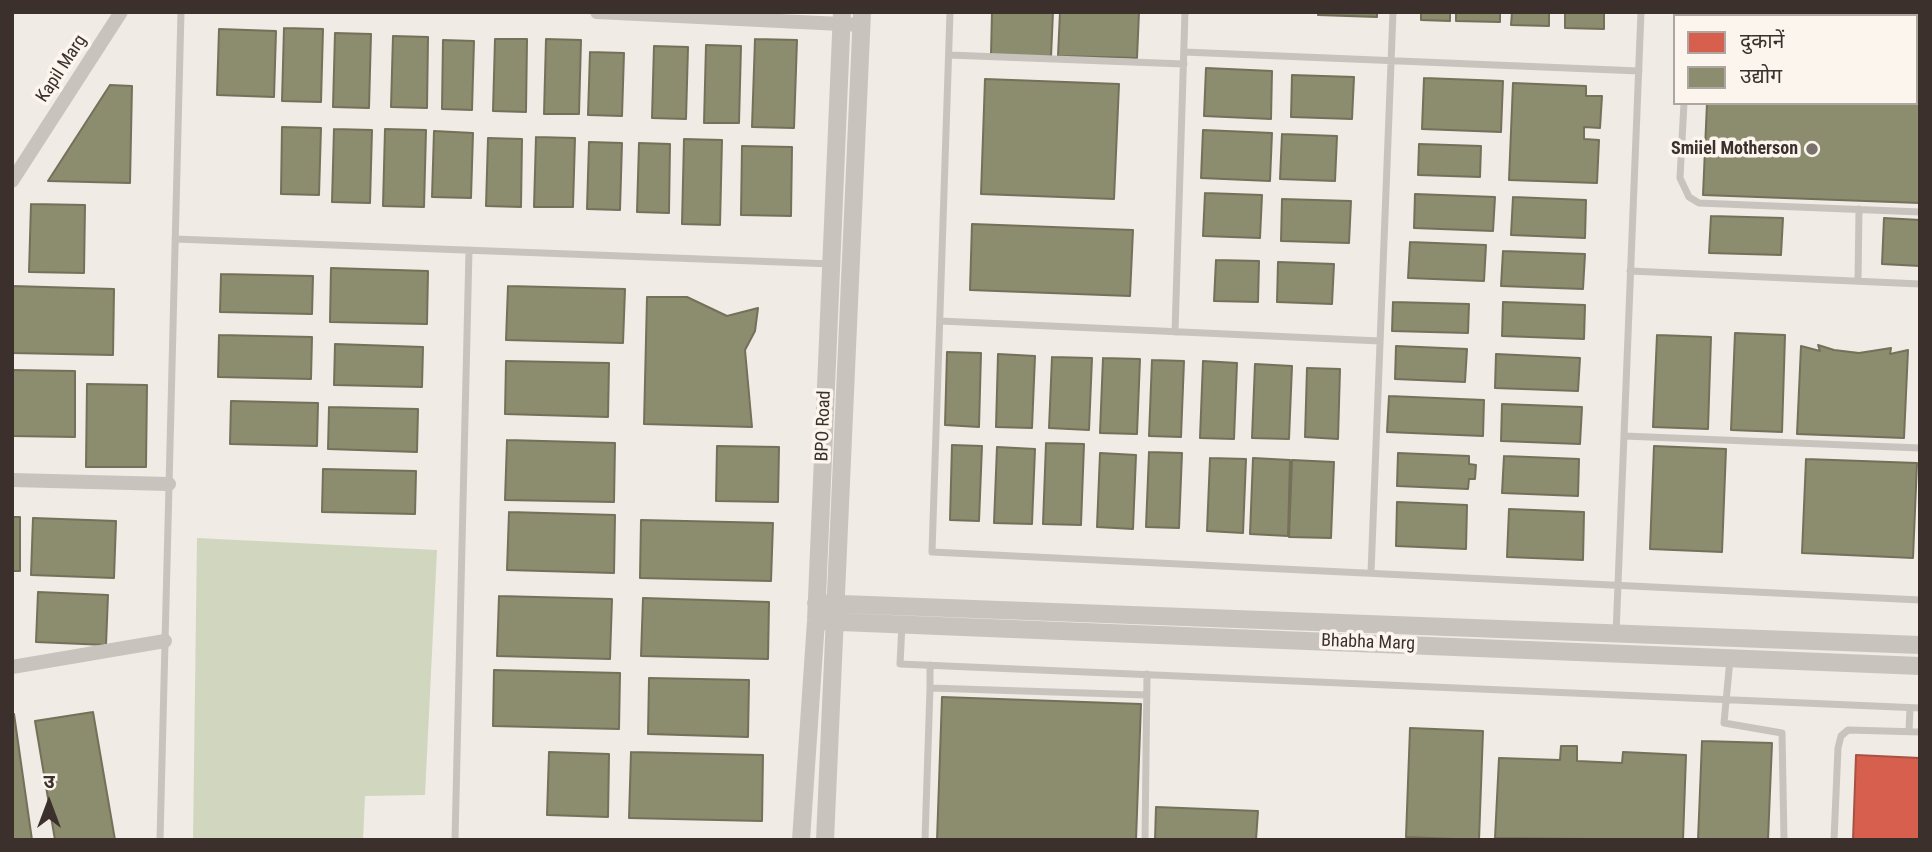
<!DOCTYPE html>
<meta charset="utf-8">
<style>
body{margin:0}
#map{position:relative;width:1932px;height:852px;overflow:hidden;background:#f0ebe5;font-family:"Roboto Condensed","Noto Sans Devanagari",sans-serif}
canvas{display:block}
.frame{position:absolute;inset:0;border:14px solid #3b302b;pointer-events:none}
.legend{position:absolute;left:1673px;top:14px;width:245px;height:91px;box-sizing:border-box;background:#fbf5ee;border:2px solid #aea6a0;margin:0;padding:9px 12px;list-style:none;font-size:21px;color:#3b302b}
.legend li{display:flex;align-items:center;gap:14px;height:35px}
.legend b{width:35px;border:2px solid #aea6a0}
.north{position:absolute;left:14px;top:768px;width:70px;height:70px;-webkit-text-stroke:5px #fbf5ee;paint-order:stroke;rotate:0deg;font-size:19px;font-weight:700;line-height:28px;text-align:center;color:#3b302b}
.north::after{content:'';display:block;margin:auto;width:24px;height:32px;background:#3b302b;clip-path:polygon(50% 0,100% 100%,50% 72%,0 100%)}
</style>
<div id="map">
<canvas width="1932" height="852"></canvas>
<div class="frame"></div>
<ul class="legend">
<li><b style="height:19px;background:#d6604d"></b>दुकानें</li>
<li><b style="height:19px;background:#8c8c6e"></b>उद्योग</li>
</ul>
<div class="north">उ</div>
</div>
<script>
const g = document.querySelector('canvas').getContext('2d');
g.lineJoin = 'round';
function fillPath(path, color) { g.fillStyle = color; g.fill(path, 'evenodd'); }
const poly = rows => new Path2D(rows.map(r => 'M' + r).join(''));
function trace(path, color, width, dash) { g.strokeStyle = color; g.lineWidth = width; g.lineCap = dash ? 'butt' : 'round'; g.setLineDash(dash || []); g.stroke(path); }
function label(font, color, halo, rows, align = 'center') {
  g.font = font + ' "Roboto Condensed",sans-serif'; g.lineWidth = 7; g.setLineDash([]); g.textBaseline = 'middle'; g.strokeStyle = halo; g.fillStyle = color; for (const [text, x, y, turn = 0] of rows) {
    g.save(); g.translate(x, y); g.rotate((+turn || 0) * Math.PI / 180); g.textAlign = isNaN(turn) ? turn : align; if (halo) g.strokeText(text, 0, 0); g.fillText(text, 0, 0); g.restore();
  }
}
const green = poly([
 [197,538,437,550,425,795,365,796,363,840,193,840]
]);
const shops = poly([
 [1856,755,1920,758,1920,840,1853,840,1856,755]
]);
const industry = poly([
 [992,12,1053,12,1051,57,991,55,992,12],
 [1060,12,1139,12,1137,58,1058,56,1060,12],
 [1318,12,1377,12,1377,17,1318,15,1318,12],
 [1421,12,1450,12,1450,21,1421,20,1421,12],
 [1456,12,1500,12,1500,22,1456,21,1456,12],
 [1512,12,1549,12,1549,26,1511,25,1512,12],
 [1565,12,1604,12,1604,29,1565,28,1565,12],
 [1710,12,1920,12,1920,203,1703,195,1707,103,1916,103,1916,16,1710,16,1710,12],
 [284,28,323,29,321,102,282,101,284,28],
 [219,29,276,31,274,97,217,95,219,29],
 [335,33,371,34,369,108,333,107,335,33],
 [393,36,428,37,427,108,391,107,393,36],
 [495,39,527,39,526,112,493,111,495,39],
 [546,39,581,40,579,114,544,114,546,39],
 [755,39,797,40,794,128,752,127,755,39],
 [443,40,474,41,472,110,442,109,443,40],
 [706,45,741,46,739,123,704,123,706,45],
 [654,46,688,47,686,119,652,118,654,46],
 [590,52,624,53,622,116,588,115,590,52],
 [1206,68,1272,71,1271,119,1204,116,1206,68],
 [1292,75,1354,77,1352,119,1291,117,1292,75],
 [1424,78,1503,81,1501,132,1422,129,1424,78],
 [985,79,1119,84,1114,199,981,194,985,79],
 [1513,83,1586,86,1586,96,1602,96,1600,128,1584,127,1584,139,1599,140,1597,183,1509,180,1513,83],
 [110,85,132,86,130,183,48,181,110,85],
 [282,127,321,128,319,195,281,194,282,127],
 [334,129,372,130,370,203,332,202,334,129],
 [385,129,426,130,424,207,383,206,385,129],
 [1203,130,1272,133,1270,181,1201,178,1203,130],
 [434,131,473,133,471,198,432,197,434,131],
 [1282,134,1337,136,1335,181,1280,179,1282,134],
 [536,137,575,138,573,207,534,207,536,137],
 [488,138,522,139,521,207,486,206,488,138],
 [684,139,722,140,720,225,682,224,684,139],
 [589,142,622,143,620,210,587,209,589,142],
 [639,143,670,144,669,213,637,212,639,143],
 [1419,144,1481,146,1480,177,1418,175,1419,144],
 [742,146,792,147,791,216,741,215,742,146],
 [1205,193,1262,195,1260,238,1203,236,1205,193],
 [1415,194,1495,197,1493,231,1414,228,1415,194],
 [1513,197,1586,200,1585,238,1511,235,1513,197],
 [1282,199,1351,201,1349,243,1281,241,1282,199],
 [31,204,85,205,84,273,29,272,31,204],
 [1711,216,1783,218,1781,255,1709,253,1711,216],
 [1884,218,1920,220,1920,266,1882,264,1884,218],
 [972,224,1133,230,1130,296,970,290,972,224],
 [1410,242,1486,245,1484,281,1408,278,1410,242],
 [1503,251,1585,254,1583,289,1501,286,1503,251],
 [1216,260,1259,261,1258,302,1214,301,1216,260],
 [1278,262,1334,264,1332,304,1277,302,1278,262],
 [331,268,428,271,427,324,330,322,331,268],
 [221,274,313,276,312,314,220,312,221,274],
 [12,286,114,289,113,355,12,353,12,286],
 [508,286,625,289,623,343,506,340,508,286],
 [647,297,687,297,727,316,758,308,755,331,745,350,752,427,644,424,647,297],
 [1393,302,1469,304,1468,333,1392,331,1393,302],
 [1503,302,1585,305,1584,339,1502,336,1503,302],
 [1735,333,1785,335,1782,432,1731,430,1735,333],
 [219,335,312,337,311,379,218,377,219,335],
 [1657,335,1711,337,1708,429,1653,427,1657,335],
 [335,344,423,347,422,387,334,385,335,344],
 [1818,345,1834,350,1859,353,1891,348,1890,354,1908,350,1904,438,1797,434,1801,346,1820,351,1818,345],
 [1396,346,1467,349,1465,382,1395,379,1396,346],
 [947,352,981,353,979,427,945,425,947,352],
 [998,354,1035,356,1032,428,996,427,998,354],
 [1496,354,1580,358,1578,391,1495,388,1496,354],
 [1052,357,1092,358,1089,430,1049,428,1052,357],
 [1103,358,1140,359,1137,434,1100,433,1103,358],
 [1152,360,1184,361,1181,437,1149,436,1152,360],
 [506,361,609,363,608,417,505,414,506,361],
 [1203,361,1237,363,1234,439,1200,438,1203,361],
 [1255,364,1292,366,1289,439,1252,438,1255,364],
 [1307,368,1340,369,1338,439,1305,437,1307,368],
 [12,370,75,371,75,437,12,436,12,370],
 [87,384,147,385,146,467,86,467,87,384],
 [1389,396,1484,400,1483,436,1387,432,1389,396],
 [231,401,318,403,317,446,230,444,231,401],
 [1502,404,1582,407,1580,444,1501,441,1502,404],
 [329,407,418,409,417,452,328,449,329,407],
 [507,440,615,443,614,502,505,500,507,440],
 [1046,443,1084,444,1081,525,1043,524,1046,443],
 [952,445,982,446,979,521,950,520,952,445],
 [717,446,779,447,778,502,716,501,717,446],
 [1654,446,1726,449,1722,552,1650,549,1654,446],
 [997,447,1035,449,1032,524,994,523,997,447],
 [1149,452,1182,453,1179,528,1146,527,1149,452],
 [1100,453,1136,455,1133,529,1097,527,1100,453],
 [1398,453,1469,456,1469,464,1476,465,1475,479,1469,479,1468,489,1397,486,1398,453],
 [1504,456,1579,459,1578,496,1502,493,1504,456],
 [1210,458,1246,459,1243,533,1207,531,1210,458],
 [1253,458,1290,460,1288,536,1250,534,1253,458],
 [1806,459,1917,463,1913,558,1802,553,1806,459],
 [1292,460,1334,462,1331,538,1289,537,1292,460],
 [323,469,416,471,415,514,322,512,323,469],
 [1397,502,1467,505,1466,549,1396,546,1397,502],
 [1509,509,1584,512,1583,560,1507,557,1509,509],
 [509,512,615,515,614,573,507,570,509,512],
 [12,517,20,517,20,571,12,571,12,517],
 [33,518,116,521,114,578,31,575,33,518],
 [641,520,773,523,771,581,640,578,641,520],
 [38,592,108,595,106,645,36,642,38,592],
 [499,596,612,599,610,659,497,656,499,596],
 [643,598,769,602,768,659,641,656,643,598],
 [494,670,620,673,619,729,493,726,494,670],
 [649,678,749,680,748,737,648,734,649,678],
 [942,697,1141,704,1136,840,937,840,942,697],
 [93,712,115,840,55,840,35,721,93,712],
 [12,714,14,714,32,840,12,840,12,714],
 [1410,728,1483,731,1479,840,1406,837,1410,728],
 [1702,741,1772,743,1768,840,1698,840,1702,741],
 [1561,746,1577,746,1577,761,1622,763,1623,752,1686,755,1683,840,1495,838,1499,758,1560,760,1561,746],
 [549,752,609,754,608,817,547,815,549,752],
 [631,752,763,755,762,821,629,818,631,752],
 [1156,807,1258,811,1256,840,1155,840,1156,807]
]);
const service = poly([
 [950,12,932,552,1920,600],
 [1690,16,1690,12],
 [1184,52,1639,71],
 [949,55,1184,64],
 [1684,103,1680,178,1689,197,1699,203,1920,212],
 [175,239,832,264],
 [1630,271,1920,284],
 [1858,281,1859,209],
 [940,321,1380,341],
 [1175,332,1185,12],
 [1624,436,1920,448],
 [1371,573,1393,12],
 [902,624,900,664,1920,708],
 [1616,634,1641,12],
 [1730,659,1724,723,1782,733,1784,840],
 [930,665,930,688],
 [1909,731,1910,708],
 [160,840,181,12],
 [455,840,469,250],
 [925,840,930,688,1147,695],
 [1145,840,1147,674],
 [1834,840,1838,748,1841,736,1848,730,1920,732]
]);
const minor = poly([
 [597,12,861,25],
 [12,181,121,12],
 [12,480,169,484],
 [12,667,165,641]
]);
const tertiary = poly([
 [816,603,1920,645],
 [816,621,1920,666],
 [801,840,816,621,842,12],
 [825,840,862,12]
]);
const markers = [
 [1812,149,7,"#7a716c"]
];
const streetNames = [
 ["Kapil Marg",62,69,-57],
 ["BPO Road",824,426,-88],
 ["Bhabha Marg",1368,643,2]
];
const poiNames = [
 ["Smiiel Motherson",1798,149]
];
fillPath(green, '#d1d6bf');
fillPath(shops, '#d6604d');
trace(shops, '#a85243', 2);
fillPath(industry, '#8c8c6e');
trace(industry, '#74705a', 2);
trace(service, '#c9c3be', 7);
trace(minor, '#c9c3be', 14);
trace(tertiary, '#c9c3be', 18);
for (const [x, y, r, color] of markers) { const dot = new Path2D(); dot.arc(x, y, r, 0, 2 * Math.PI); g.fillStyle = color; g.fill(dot); trace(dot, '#fbf5ee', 2.5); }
label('18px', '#3b302b', '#fbf5ee', streetNames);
label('bold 18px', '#3b302b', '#fbf5ee', poiNames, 'right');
</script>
